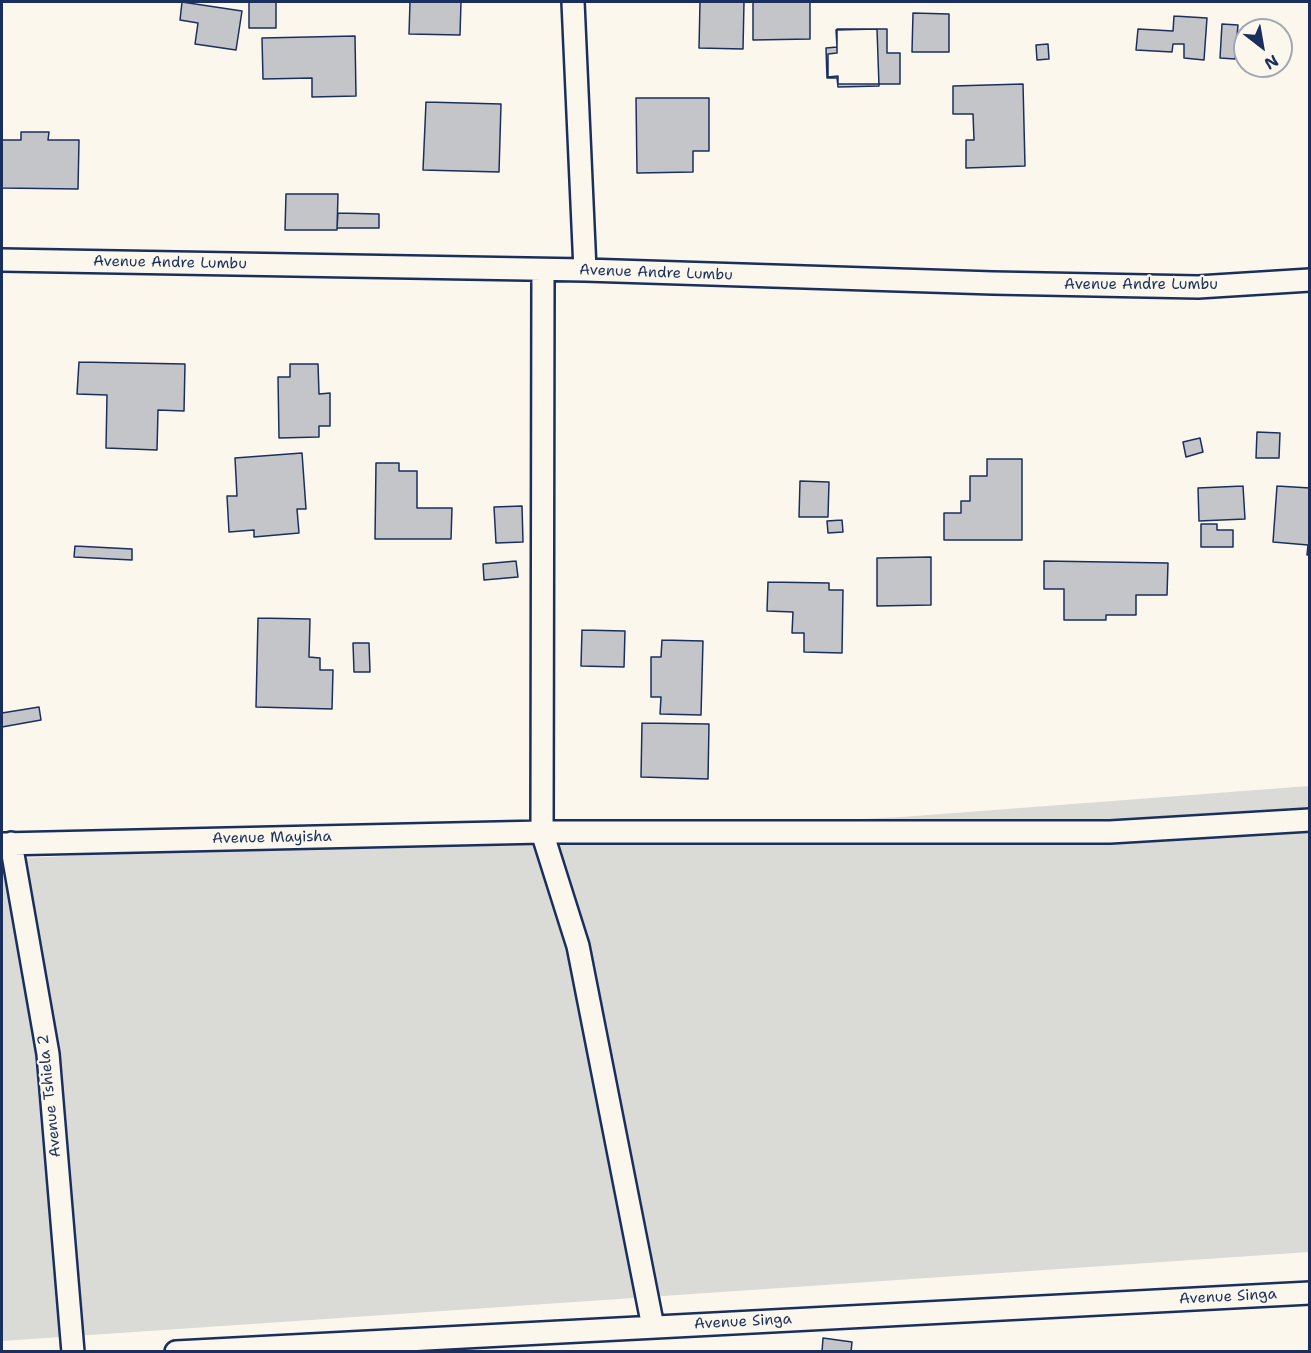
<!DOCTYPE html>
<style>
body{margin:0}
#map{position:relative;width:1311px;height:1353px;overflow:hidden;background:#fbf7ec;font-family:"Shantell Sans",sans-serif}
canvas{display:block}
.frame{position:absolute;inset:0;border:3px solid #1b2f5e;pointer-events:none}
.north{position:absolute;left:1233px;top:18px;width:60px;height:60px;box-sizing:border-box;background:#fbf7ec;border:2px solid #a1a7b3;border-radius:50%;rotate:149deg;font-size:16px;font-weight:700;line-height:24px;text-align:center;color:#1b2f5e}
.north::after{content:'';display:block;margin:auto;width:21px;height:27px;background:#1b2f5e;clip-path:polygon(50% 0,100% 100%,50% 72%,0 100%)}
</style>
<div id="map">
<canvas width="1311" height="1353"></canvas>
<div class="frame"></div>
<div class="north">N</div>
</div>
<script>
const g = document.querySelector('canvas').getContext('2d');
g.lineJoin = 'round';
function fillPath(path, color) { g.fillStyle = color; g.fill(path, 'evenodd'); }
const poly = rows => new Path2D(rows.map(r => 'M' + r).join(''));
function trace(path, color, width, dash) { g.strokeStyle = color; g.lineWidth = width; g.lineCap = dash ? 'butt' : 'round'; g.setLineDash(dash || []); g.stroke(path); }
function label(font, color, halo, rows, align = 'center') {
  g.font = font + ' "Shantell Sans",sans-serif'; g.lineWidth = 4.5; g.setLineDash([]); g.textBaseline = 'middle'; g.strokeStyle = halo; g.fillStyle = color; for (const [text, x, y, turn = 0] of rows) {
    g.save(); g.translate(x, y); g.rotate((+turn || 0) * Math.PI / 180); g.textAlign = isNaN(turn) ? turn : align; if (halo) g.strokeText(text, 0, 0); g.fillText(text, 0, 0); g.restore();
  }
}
const green = poly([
 [1309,786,1309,1252,2,1341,2,859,902,817]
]);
const building = poly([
 [182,2,242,11,236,50,195,44,198,23,180,20,182,2],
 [249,2,276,2,276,28,249,28,249,2],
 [410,2,461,2,460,35,409,34,410,2],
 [700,2,744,2,743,49,699,48,700,2],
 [753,2,810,2,810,39,753,40,753,2],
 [913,13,949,14,949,52,912,52,913,13],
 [1174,16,1207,18,1204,60,1184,58,1184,44,1173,44,1172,52,1136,50,1138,29,1173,31,1174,16],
 [1222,24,1238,25,1235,59,1220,58,1222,24],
 [837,29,887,29,887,53,900,53,900,84,838,84,838,76,828,77,828,54,837,53,837,29],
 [877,29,879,86,838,87,837,78,827,78,826,48,837,47,836,30,877,29],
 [355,36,356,96,312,97,312,78,263,79,262,38,355,36],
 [1048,44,1049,59,1037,60,1036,45,1048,44],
 [1023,84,1025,166,966,168,966,140,974,140,973,114,953,114,953,86,1023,84],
 [636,98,709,98,709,151,693,151,693,172,637,173,636,98],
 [426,102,501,104,499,172,423,170,426,102],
 [21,132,49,132,48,140,79,140,78,189,2,188,2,140,21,140,21,132],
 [286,194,338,194,337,230,285,230,286,194],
 [338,213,379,214,379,228,337,228,338,213],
 [79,362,185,364,184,411,158,410,157,450,106,448,107,395,77,394,79,362],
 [290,364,318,364,319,394,330,393,330,426,319,426,319,437,279,438,278,377,290,377,290,364],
 [1257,432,1280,433,1279,458,1256,458,1257,432],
 [1200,438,1203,452,1186,457,1183,442,1200,438],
 [302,453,306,509,297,509,299,533,254,537,254,530,229,532,227,496,237,496,235,458,302,453],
 [987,459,1022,459,1022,540,944,540,944,513,961,513,961,501,970,501,970,476,987,476,987,459],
 [376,463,399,463,399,471,417,471,417,508,452,508,451,539,375,539,376,463],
 [800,481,829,482,828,517,799,517,800,481],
 [1243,486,1245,519,1199,521,1198,488,1243,486],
 [1277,486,1310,488,1310,555,1307,555,1308,545,1273,542,1277,486],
 [522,506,523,542,496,543,494,507,522,506],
 [842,520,843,532,828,533,827,521,842,520],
 [1201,524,1217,524,1217,530,1233,530,1233,547,1201,547,1201,524],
 [75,546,132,549,132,560,74,557,75,546],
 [931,557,931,605,877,606,877,558,931,557],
 [516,561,518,577,484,580,483,564,516,561],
 [1044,561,1168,563,1167,595,1136,595,1136,615,1106,615,1106,620,1064,620,1064,589,1044,589,1044,561],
 [768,582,829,583,829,590,843,590,842,653,804,652,804,633,792,633,793,612,767,611,768,582],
 [258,618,310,619,309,657,320,658,320,670,333,670,332,709,256,707,258,618],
 [582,630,625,631,624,667,581,666,582,630],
 [662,640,703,641,701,715,660,714,661,697,651,697,651,657,661,657,662,640],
 [353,643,369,643,370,672,354,672,353,643],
 [39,707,41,720,2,727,2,713,39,707],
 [642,723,709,724,708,779,641,777,642,723],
 [823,1338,852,1342,851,1352,822,1352,823,1338]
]);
const street = poly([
 [573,2,585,270],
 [2,260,585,270,993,283,1198,287,1310,280],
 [543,271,542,832,578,946,653,1327],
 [11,843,48,1054,73,1352],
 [2,844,542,832,1110,832,1310,820],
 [176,1352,1310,1293]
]);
const streetNames = [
 ["Avenue Andre Lumbu",170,263,1],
 ["Avenue Andre Lumbu",656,273,2],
 ["Avenue Andre Lumbu",1141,285],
 ["Avenue Mayisha",272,838,-1],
 ["Avenue Tshiela 2",50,1096,-96],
 ["Avenue Singa",1228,1297,-3],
 ["Avenue Singa",743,1322,-3]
];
fillPath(green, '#dadad7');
fillPath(building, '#c3c5c9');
trace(building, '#1b2f5e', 1.5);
trace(street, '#1b2f5e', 26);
trace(street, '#fbf7ec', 21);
label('15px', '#1b2f5e', '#fbf7ec', streetNames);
</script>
